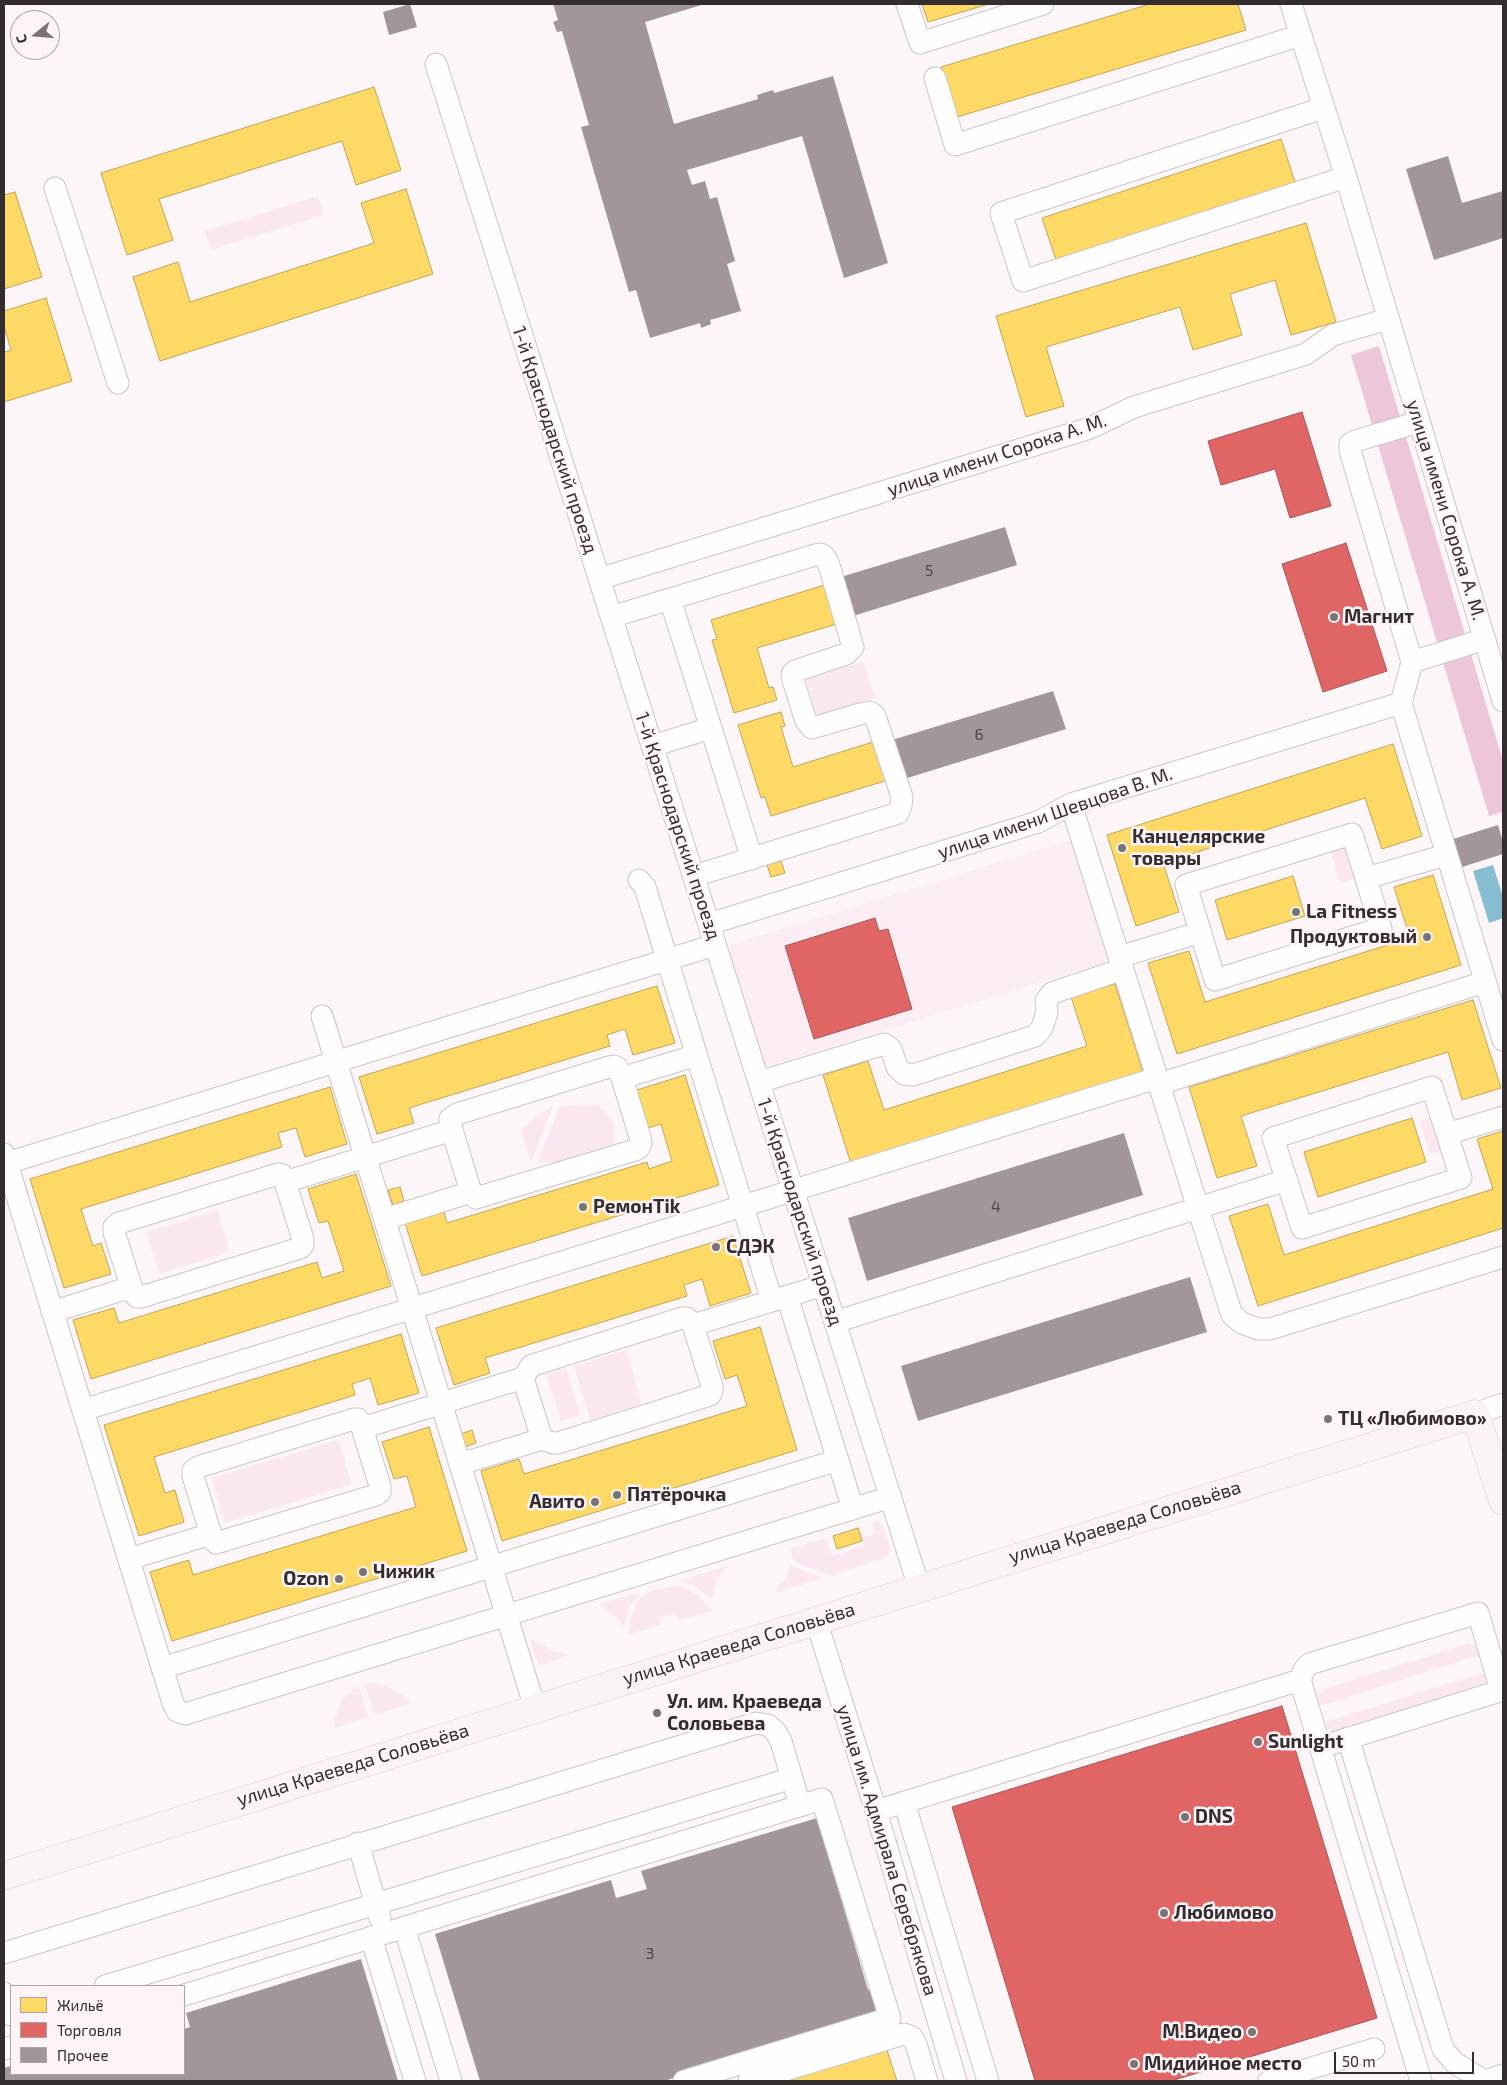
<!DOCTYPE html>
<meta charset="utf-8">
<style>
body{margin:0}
#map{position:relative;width:1507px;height:2085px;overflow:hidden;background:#fcf6f9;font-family:"Exo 2",sans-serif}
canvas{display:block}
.frame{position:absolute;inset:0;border:5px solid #332d30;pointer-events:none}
.legend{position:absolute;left:10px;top:1985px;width:175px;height:90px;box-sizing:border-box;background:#fef4f8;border:1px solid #ada4a8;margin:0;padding:6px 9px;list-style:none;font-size:15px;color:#332d30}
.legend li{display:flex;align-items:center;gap:10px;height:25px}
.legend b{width:25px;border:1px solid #ada4a8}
.north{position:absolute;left:10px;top:10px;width:50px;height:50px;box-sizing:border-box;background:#fef4f8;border:1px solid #ada4a8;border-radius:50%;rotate:253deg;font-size:14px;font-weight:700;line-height:20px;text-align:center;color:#332d30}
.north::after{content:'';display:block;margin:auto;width:18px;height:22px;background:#797376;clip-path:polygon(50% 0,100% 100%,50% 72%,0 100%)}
.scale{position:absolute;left:1334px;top:2052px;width:140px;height:22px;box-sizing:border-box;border:2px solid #332d30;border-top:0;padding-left:6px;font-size:15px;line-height:18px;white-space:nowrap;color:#332d30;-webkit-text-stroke:4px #fef4f8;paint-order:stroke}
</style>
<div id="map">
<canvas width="1507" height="2085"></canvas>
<div class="frame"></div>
<ul class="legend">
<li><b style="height:14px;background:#ffd966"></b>Жильё</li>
<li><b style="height:14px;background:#e06666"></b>Торговля</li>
<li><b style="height:14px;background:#a2959c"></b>Прочее</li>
</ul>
<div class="north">С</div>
<div class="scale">50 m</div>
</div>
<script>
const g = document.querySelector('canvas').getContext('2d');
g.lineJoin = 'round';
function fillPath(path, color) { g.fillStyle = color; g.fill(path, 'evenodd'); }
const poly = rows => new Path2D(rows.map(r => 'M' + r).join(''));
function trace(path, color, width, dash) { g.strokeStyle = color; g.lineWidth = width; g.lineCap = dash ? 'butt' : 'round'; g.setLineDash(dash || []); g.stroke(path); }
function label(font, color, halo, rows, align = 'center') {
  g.font = font + ' "Exo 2",sans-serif'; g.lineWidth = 5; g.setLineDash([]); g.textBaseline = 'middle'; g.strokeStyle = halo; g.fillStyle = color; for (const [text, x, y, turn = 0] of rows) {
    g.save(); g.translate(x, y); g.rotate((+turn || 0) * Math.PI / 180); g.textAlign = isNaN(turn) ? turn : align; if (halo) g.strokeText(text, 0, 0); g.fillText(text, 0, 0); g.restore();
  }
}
const built = poly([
 [1072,840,1110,961,759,1069,723,947]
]);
const green = poly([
 [318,196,323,215,211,250,205,231],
 [863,662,875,698,817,716,806,679],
 [1344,840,1356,878,1340,883,1329,845],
 [554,1104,531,1162,521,1129],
 [598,1105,607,1113,614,1126,613,1144,606,1155,574,1165,538,1161,560,1106],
 [1434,1116,1445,1150,1430,1154,1420,1121],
 [217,1210,230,1252,159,1274,146,1232],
 [626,1350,642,1404,590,1420,574,1366],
 [566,1369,580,1415,561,1421,546,1374],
 [338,1440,352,1484,225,1523,212,1478],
 [879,1521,884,1528,891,1550,886,1557,835,1574,833,1576,797,1563,792,1558,791,1548,826,1538,832,1556,864,1546,859,1527,861,1527,865,1537,875,1534,872,1523],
 [791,1564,800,1569,823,1578,775,1593,786,1578],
 [728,1566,717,1579,712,1599,695,1586,680,1580],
 [675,1586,685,1588,697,1594,714,1611,678,1620,675,1613,659,1618,661,1625,629,1634,630,1619,638,1600,647,1593,656,1589],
 [641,1592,630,1606,624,1627,619,1619,599,1604],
 [532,1639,552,1650,570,1655,539,1666,530,1641],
 [1469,1643,1475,1645,1480,1655,1320,1706,1318,1696,1325,1689],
 [1486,1672,1488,1679,1486,1686,1334,1733,1327,1728,1325,1722],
 [373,1683,391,1688,401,1694,410,1704,375,1715,365,1684],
 [359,1686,368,1717,334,1728,335,1718,342,1700,349,1693]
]);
const forest = poly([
 [1379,346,1503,761,1503,812,1489,816,1351,355]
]);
const water = poly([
 [1493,865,1503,897,1503,918,1489,923,1473,871]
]);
const homes = poly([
 [922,4,989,4,928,22,922,4],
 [1150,4,1238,4,1246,30,957,117,941,67,1150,4],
 [374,87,401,170,356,185,342,141,159,199,173,240,127,255,101,173,374,87],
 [1281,139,1295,182,1056,260,1042,218,1281,139],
 [406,189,433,274,160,361,133,277,178,262,190,302,374,243,361,203,406,189],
 [15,192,42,277,4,289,4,195,15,192],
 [1306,223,1336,322,1291,335,1275,280,1230,294,1242,335,1193,350,1180,307,1046,347,1064,406,1026,417,996,316,1306,223],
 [46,298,72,381,4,402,4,352,11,350,4,326,4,311,46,298],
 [828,584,840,623,757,648,769,688,773,687,777,700,734,713,712,640,717,639,711,620,828,584],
 [781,712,785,726,781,727,793,767,876,741,888,780,771,816,765,797,761,798,738,725,781,712],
 [1393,744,1422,836,1382,849,1365,798,1163,863,1179,912,1136,926,1107,835,1393,744],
 [781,861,785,873,771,877,767,865,781,861],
 [1433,875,1461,965,1177,1054,1148,963,1189,951,1205,1002,1410,938,1394,887,1433,875],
 [1293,876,1305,916,1227,940,1215,900,1293,876],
 [1115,984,1144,1075,852,1167,823,1075,868,1061,884,1110,1087,1046,1071,997,1115,984],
 [657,986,675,1043,633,1055,625,1029,607,1035,610,1046,409,1108,414,1123,377,1134,359,1077,657,986],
 [1473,1000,1501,1088,1462,1100,1448,1052,1241,1116,1257,1166,1217,1178,1189,1087,1473,1000],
 [685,1075,719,1185,422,1276,404,1220,443,1208,447,1223,647,1162,649,1169,672,1161,661,1124,648,1128,637,1090,685,1075],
 [330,1087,347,1144,305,1157,296,1128,278,1133,282,1147,81,1209,93,1246,101,1243,111,1274,64,1288,30,1179,330,1087],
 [1412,1118,1426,1162,1318,1197,1304,1152,1412,1118],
 [1503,1131,1503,1228,1258,1306,1229,1216,1268,1204,1284,1255,1493,1189,1477,1139,1503,1131],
 [356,1174,391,1286,91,1379,73,1320,114,1308,119,1323,317,1262,322,1278,344,1271,328,1221,319,1223,308,1189,356,1174],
 [400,1187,404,1201,393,1205,388,1190,400,1187],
 [733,1236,751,1293,710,1306,702,1279,684,1285,687,1296,485,1358,490,1373,454,1385,436,1328,733,1236],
 [760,1327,797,1450,502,1541,481,1471,519,1459,524,1474,747,1406,737,1375,725,1379,713,1341,760,1327],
 [401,1334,419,1393,378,1405,370,1378,352,1384,355,1395,154,1457,165,1493,175,1490,184,1522,139,1536,104,1425,401,1334],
 [429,1427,467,1551,172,1641,150,1572,189,1560,193,1575,416,1507,407,1476,394,1479,382,1442,429,1427],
 [472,1430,476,1443,465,1447,461,1434,472,1430],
 [858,1528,862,1541,837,1549,833,1536,858,1528],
 [886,2047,897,2081,777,2081,886,2047]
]);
const shops = poly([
 [1302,412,1331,506,1290,518,1275,469,1221,485,1208,441,1302,412],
 [1346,543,1387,671,1323,692,1282,564,1346,543],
 [875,918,879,931,888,929,912,1009,814,1039,785,946,875,918],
 [1282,1706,1377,2018,1171,2081,1035,2081,952,1807,1282,1706]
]);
const building = poly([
 [410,4,417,27,389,35,383,12],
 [553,4,705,4,645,22,674,124,758,99,757,95,773,90,774,93,833,76,888,263,844,278,802,136,687,170,692,185,705,181,710,199,717,197,735,261,727,264,741,311,710,320,711,324,701,328,700,323,650,338,636,290,629,292,581,127,589,125,562,31,557,32,553,22,558,20],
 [1448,156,1462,203,1503,191,1503,238,1434,260,1406,169],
 [1005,527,1017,565,853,616,841,577],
 [1053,691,1066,729,904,779,892,740],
 [1498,825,1503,842,1503,854,1459,868,1450,840],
 [1124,1133,1143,1195,867,1281,848,1218],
 [1190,1277,1207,1332,918,1421,901,1366],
 [817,1818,868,1990,869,1989,878,2016,664,2081,480,2081,435,1934,611,1880,616,1898,647,1889,641,1871],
 [361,1959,398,2081,4,2081,4,2068,11,2066,11,2074,184,2074,184,2029,190,2027,186,2013]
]);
const minor = poly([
 [907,4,920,43,1043,4],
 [1291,4,1346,177,1503,701],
 [436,64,919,1587],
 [935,78,955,145,1301,35],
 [1323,108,1001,213,1023,281,1346,177],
 [55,188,118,383],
 [1419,422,1355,441,1350,444,1350,450,1412,662,1401,703,1503,1040],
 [599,579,1090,428,1134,407,1306,354,1333,335,1388,319],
 [611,617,815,555,820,554,824,556,828,562,853,647,846,654,795,671,792,674,793,680,806,721,812,728,864,713,870,712,875,716,902,797,901,806,898,813,892,815,694,876],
 [1412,662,1485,639],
 [711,728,752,859],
 [652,746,711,728,670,599],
 [1071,804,1198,1208,1287,1180],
 [1366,878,1381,928,1215,980,1186,885,1352,834,1366,878,1446,855],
 [639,880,645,887,772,1301],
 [709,924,1038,822,1071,804,1401,703],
 [1119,957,1201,932],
 [322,1016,535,1708],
 [759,1082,884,1044,891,1049,897,1067,904,1074,913,1075,1035,1036,1042,1028,1047,1012,1046,1001,1052,993,1123,969],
 [1159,1084,1485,982],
 [1432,1087,1461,1178,1302,1228,1273,1138,1432,1087],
 [452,1130,471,1192,476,1198,635,1150,639,1148,641,1143,640,1137,622,1078],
 [1447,1134,1503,1117],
 [4,1154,173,1703,177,1711,185,1714,891,1497],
 [7,1163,715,945],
 [285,1182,303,1239,303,1245,300,1248,141,1297,137,1297,133,1292,114,1232,114,1227,119,1223,278,1174,282,1175,285,1182,452,1130,450,1119,457,1114,609,1067,614,1066,618,1068,622,1078,697,1055],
 [385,1219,471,1192],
 [787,1296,853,1509],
 [52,1312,131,1287],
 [835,1322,1198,1208,1232,1315,1242,1323,1258,1329,1270,1329,1503,1257],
 [523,1378,542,1439],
 [83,1410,1157,1078],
 [1475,1414,1503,1404],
 [362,1428,380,1486,380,1492,376,1495,216,1543,212,1538,193,1476,193,1471,198,1467,354,1419,358,1419,362,1428,523,1378,531,1366,536,1364,682,1318,687,1318,693,1325],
 [460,1464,542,1439,553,1443,558,1443,710,1395,712,1391,712,1386,693,1325,824,1285],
 [129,1559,211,1534],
 [816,1620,876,1811,956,2081],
 [162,1668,838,1460],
 [1348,1738,1443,2049,1455,2063,1484,2081],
 [1334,1743,1503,1690],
 [904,1802,988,2081],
 [876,1811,1300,1680],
 [358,1843,380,1918],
 [404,1927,451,2081],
 [371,1937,415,2081],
 [4,1953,756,1723,768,1725,775,1731,781,1741,800,1806],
 [105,1986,792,1778],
 [4,1993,11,2015],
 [184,1995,822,1799,890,2018,684,2081],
 [4,2049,11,2047],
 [749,2081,904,2034,912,2037,916,2044,927,2081],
 [1269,2081,1374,2049],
 [1421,2081,1300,1680,1304,1670,1309,1664,1478,1613,1501,1690],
 [1485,2081,1503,2075]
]);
const major = poly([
 [4,1876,1475,1414,1503,1501]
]);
const markers = [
 [1334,617,5,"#797376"],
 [1122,848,5,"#797376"],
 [1296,912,5,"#797376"],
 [1427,937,5,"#797376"],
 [583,1207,5,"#797376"],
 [716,1247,5,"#797376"],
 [1328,1419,5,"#797376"],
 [617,1495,5,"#797376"],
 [595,1502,5,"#797376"],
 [363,1572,5,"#797376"],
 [339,1579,5,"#797376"],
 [657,1713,5,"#797376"],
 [1258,1742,5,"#797376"],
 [1185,1817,5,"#797376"],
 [1164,1913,5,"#797376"],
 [1252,2032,5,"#797376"],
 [1134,2064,5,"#797376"]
];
const numberNames = [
 ["5",929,571],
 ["6",979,735],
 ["4",996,1207],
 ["3",650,1954]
];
const streetNames = [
 ["1-й Краснодарский проезд",555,440,72],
 ["улица имени Сорока А. М.",997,455,-18],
 ["улица имени Сорока А. М.",1446,510,73],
 ["улица имени Шевцова В. М.",1055,813,-19],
 ["1-й Краснодарский проезд",678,826,72],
 ["1-й Краснодарский проезд",800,1212,72],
 ["улица Краеведа Соловьёва",1125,1522,-17],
 ["улица Краеведа Соловьёва",739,1644,-17],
 ["улица Краеведа Соловьёва",353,1765,-17],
 ["улица им. Адмирала Серебрякова",887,1850,73]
];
const poiNames = [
 ["Магнит",1344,617],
 ["Канцелярские",1132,837],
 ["товары",1132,859],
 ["La Fitness",1306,912],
 ["Продуктовый",1417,937,"right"],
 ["РемонTik",593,1207],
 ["СДЭК",726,1247],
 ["ТЦ «Любимово»",1338,1419],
 ["Пятёрочка",627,1495],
 ["Авито",585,1502,"right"],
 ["Чижик",373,1572],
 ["Ozon",329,1579,"right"],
 ["Ул. им. Краеведа",667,1702],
 ["Соловьева",667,1724],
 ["Sunlight",1268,1742],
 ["DNS",1195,1817],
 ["Любимово",1174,1913],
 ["М.Видео",1242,2032,"right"],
 ["Мидийное место",1144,2064]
];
fillPath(built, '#fcecf4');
fillPath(green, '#fbe7f0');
fillPath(forest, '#eec6da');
fillPath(water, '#86bdd3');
fillPath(homes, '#ffd966');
trace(homes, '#c2a556', 1);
fillPath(shops, '#e06666');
trace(shops, '#ac5556', 1);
fillPath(building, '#a2959c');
trace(minor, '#cac6c8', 23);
trace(major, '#d5d2d3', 29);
trace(minor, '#fffefe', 21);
trace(major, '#f9f3f6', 28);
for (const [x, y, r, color] of markers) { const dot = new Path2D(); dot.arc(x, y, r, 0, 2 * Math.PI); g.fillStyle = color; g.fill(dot); trace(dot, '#fef4f8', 2); }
label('16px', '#4f474b', null, numberNames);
label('19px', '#332d30', '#fef4f8', streetNames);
label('bold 19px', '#332d30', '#fef4f8', poiNames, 'left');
</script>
